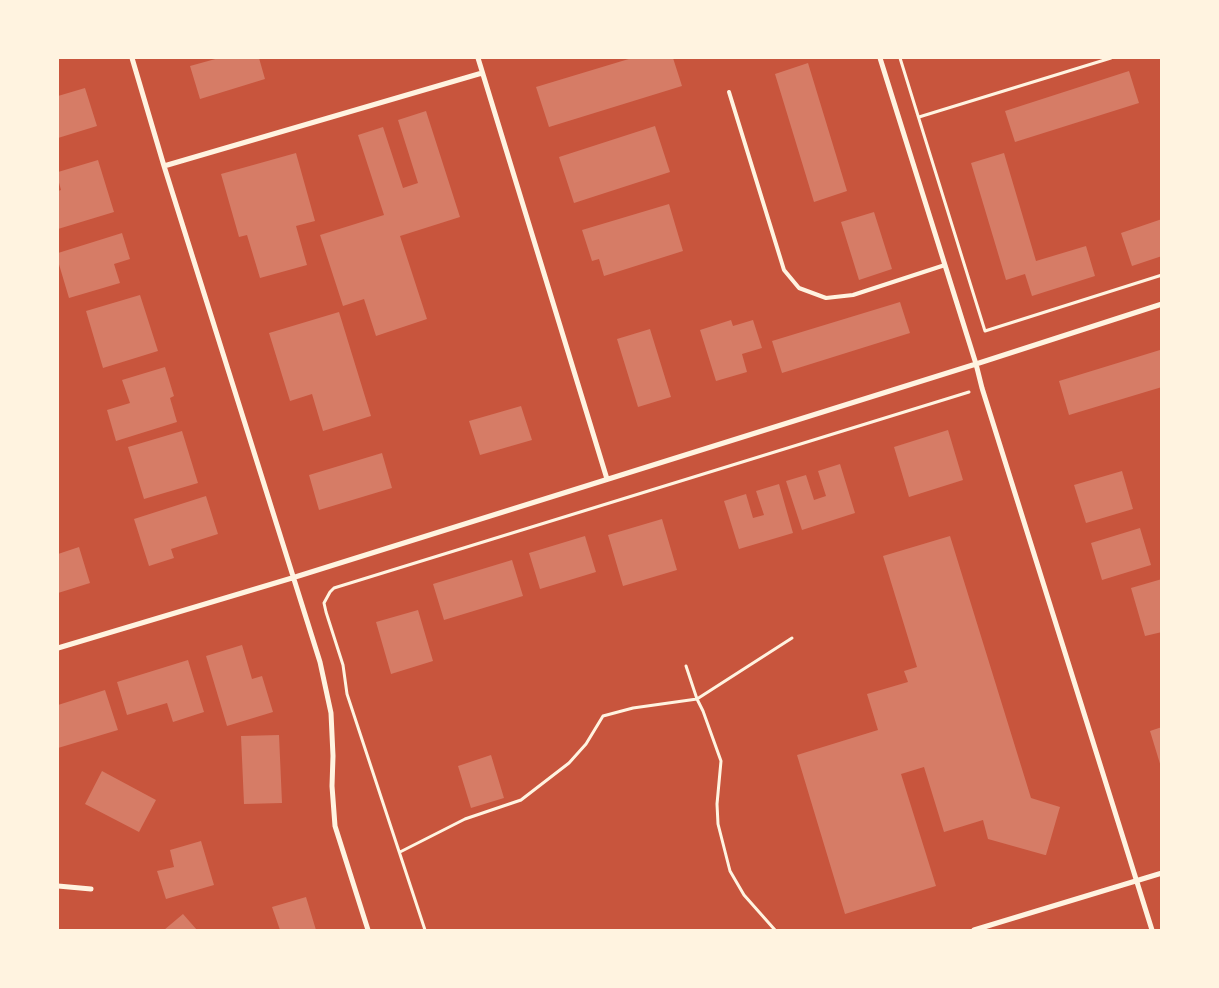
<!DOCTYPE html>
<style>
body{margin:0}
#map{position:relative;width:1219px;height:988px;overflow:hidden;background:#c8553d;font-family:"Nunito Sans",sans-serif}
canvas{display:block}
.frame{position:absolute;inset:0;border:59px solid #fff3e0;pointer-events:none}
</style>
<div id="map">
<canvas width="1219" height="988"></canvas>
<div class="frame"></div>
</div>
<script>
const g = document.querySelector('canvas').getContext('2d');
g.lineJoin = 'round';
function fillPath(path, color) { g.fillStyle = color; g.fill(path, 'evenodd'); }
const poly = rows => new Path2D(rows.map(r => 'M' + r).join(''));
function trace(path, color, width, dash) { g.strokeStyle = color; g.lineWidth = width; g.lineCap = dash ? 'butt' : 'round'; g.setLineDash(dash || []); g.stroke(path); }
const building = poly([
 [219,58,259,58,265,79,200,99,190,66],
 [632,58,673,58,682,86,549,127,536,87],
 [808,63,847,191,814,202,775,74],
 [1129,71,1139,103,1015,142,1005,111],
 [85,88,97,126,58,138,58,96],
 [426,111,460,217,400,236,427,319,376,336,364,299,343,306,320,235,384,215,358,135,383,127,403,188,418,183,398,120],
 [655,126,670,172,574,203,559,157],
 [296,153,315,221,296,226,307,265,260,278,247,235,239,237,221,174],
 [1004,153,1036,261,1086,246,1095,276,1032,296,1025,274,1006,280,971,163],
 [98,160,114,212,58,229,58,191,61,190,58,179,58,172],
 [669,204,683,251,604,276,599,259,592,261,582,230],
 [874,212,892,269,859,280,841,222],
 [1162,219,1162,256,1132,266,1121,233],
 [122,233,130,259,114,264,120,283,69,298,58,261,58,253],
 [140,295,158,351,103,368,86,311],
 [900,302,910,333,782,373,772,341],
 [339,312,371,416,323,431,312,394,290,401,269,333],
 [731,320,733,326,753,320,762,348,742,354,747,372,716,381,700,330],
 [650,329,671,397,638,407,617,339],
 [1160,350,1162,387,1069,415,1059,381],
 [165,367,174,396,170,398,177,422,116,441,107,410,130,403,122,380],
 [521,406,532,440,480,455,469,421],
 [948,430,963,480,909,497,894,447],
 [182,431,198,483,144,499,128,447],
 [382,453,392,488,319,510,309,475],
 [840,464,855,513,802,530,786,481,806,475,814,500,826,496,818,471],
 [1122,471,1133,509,1086,523,1074,485],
 [779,484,793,533,739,549,724,501,746,494,753,518,764,515,756,491],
 [206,496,218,534,171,549,174,558,149,566,134,519],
 [662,519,677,570,623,586,608,535],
 [1140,528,1151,565,1102,580,1091,543],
 [585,536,596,572,540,589,529,553],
 [950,536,1031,798,1060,807,1046,855,1045,855,988,839,983,820,944,832,924,767,901,774,936,886,845,914,797,755,878,730,867,694,908,682,904,671,917,667,883,556],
 [79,547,90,583,58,593,58,554],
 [512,560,523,596,444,620,433,584],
 [1162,579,1162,632,1145,636,1131,588],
 [418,610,433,661,391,674,376,622],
 [242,645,252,679,262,676,273,712,227,726,206,656],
 [188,660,204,712,173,722,167,703,127,715,117,682],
 [105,690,118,730,58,748,58,705],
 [1162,727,1162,767,1161,767,1150,731],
 [279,735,282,803,244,804,241,736],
 [491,755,504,798,471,808,458,766],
 [102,771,156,800,139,832,85,804],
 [201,841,214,885,166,899,157,871,174,867,170,850],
 [306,897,316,930,280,930,272,907],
 [183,914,197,930,164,930]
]);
const path = poly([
 [900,58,985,331,1162,275],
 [919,117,1111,58],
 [686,666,697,699,792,638],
 [400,852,465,819,521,800,569,763,586,744,603,716,633,708,697,699,703,711,721,761,717,804,718,824,730,871,744,895,775,930],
 [425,930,347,694,343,665,326,612,324,603,330,592,334,588,969,392]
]);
const service = poly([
 [729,92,784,270,799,288,826,298,853,295,945,265]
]);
const minor = poly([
 [132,58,164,166,320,662,331,713,333,756,332,786,335,826,368,930],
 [478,58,607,479],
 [880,58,976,364,982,388,1152,930],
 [164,166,482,73],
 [58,648,292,578,976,364,1162,304],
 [58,886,91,889],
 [974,930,1162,873]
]);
fillPath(building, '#d67c66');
trace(path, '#fff3e0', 3);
trace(service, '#fff3e0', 4);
trace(minor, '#fff3e0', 5);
</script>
